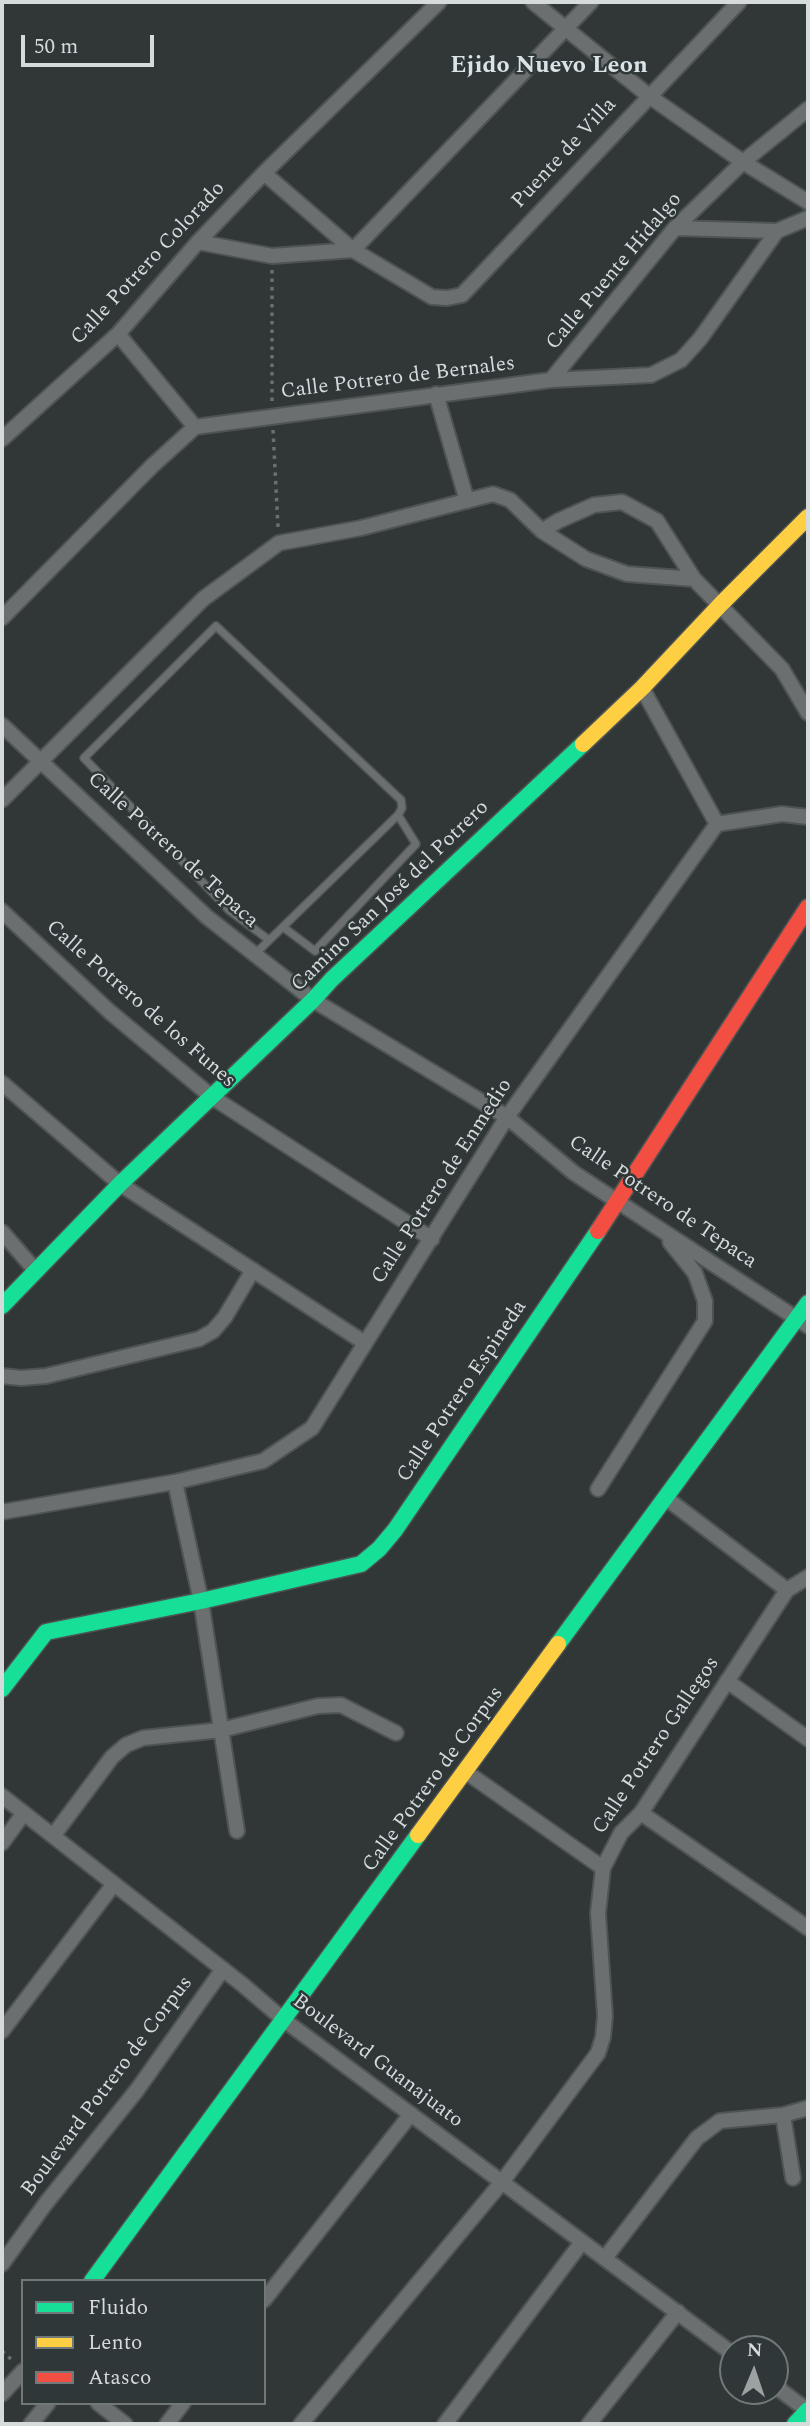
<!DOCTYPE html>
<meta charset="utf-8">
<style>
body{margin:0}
#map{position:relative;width:810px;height:2426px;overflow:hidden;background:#313636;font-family:Spectral,serif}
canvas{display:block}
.frame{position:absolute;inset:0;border:4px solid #d5dadb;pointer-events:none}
.legend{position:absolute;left:21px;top:2279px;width:245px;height:126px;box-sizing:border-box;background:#2f3738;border:2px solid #717879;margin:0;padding:9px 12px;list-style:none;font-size:21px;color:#d5dadb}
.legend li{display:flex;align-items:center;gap:14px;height:35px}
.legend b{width:35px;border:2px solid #717879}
.north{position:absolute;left:719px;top:2335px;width:70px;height:70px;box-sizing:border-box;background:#2f3738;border:2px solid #717879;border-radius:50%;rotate:2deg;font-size:19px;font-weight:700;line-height:28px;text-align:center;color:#d5dadb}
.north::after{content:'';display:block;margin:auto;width:24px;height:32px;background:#9ca1a1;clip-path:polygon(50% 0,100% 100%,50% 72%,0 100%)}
.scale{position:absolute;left:21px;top:35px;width:133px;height:32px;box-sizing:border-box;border:4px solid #d5dadb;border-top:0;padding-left:9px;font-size:21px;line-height:24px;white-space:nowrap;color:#d5dadb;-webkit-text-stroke:5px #2f3738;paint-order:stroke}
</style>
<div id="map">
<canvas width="810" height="2426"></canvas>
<div class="frame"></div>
<ul class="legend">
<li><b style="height:9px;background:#16e098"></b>Fluido</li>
<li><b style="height:9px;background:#ffcf43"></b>Lento</li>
<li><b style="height:9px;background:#f24e42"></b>Atasco</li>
</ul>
<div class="north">N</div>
<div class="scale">50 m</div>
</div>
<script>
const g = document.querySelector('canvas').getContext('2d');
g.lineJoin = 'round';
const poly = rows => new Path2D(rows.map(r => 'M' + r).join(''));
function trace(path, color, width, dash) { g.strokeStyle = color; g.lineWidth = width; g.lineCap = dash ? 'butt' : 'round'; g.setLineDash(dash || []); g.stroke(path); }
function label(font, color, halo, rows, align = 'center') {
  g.font = font + ' Spectral,serif'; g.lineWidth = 5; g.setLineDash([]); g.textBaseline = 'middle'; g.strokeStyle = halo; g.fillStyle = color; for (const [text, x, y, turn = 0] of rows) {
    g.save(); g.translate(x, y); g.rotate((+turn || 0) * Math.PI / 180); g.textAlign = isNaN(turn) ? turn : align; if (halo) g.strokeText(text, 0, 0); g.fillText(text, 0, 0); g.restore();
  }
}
const path = poly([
 [272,401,272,269],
 [273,430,278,527],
 [2,2351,13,2361]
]);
const lane = poly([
 [283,927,315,951,416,844,398,815],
 [255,954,398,815,402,808,401,800,216,626,84,758,230,911,269,940]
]);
const street = poly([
 [533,2,649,96,743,162,808,202],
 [264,173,353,250,432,297,447,298,462,295,739,2],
 [675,228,777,231],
 [198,242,272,256,353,250,591,2],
 [118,334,195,427],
 [551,380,675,228,743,162,808,109],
 [436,394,467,501],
 [2,439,118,334,198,242,264,173,439,2],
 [542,531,558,521,594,505,622,502,657,521,694,579,782,669,808,713],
 [2,618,152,466,195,427,551,380,651,375,681,360,700,339,777,231,808,218],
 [642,688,717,824],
 [2,725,207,917,313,1000,507,1117,574,1173,808,1326],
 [2,800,203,599,279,543,361,528,493,494,510,500,542,531,586,559,627,574,694,579],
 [717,824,782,814,808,817],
 [2,911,110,1012,212,1097,432,1239],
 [2,1083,120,1184,365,1343],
 [2,1232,35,1270],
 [2,1376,21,1378,46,1376,199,1339,213,1331,225,1317,253,1270],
 [175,1482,201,1601,237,1831],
 [598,1489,705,1321,705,1301,695,1273,670,1242],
 [666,1498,787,1590],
 [2,1512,175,1482,263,1461,312,1428,507,1117,717,824],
 [727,1681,808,1739],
 [466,1772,603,1868],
 [2,1796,243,1985,284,2020,733,2354],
 [641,1813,808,1928],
 [53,1836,112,1757,126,1745,143,1738,221,1730,318,1706,341,1705,396,1733],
 [2,1843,24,1813],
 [2,2031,114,1884],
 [783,2115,793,2178],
 [605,2258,697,2138,720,2121,783,2115,808,2108],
 [2,2264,46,2203,137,2090,223,1969],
 [264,2300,411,2114],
 [775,2386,808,2411],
 [2,2394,23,2371],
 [98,2403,125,2424],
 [31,2424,48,2403],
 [167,2424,183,2403],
 [301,2424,502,2182,598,2053,603,2037,605,2016,598,1913,603,1868,621,1833,641,1813,787,1590,808,1577],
 [445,2424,582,2242],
 [589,2424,678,2312]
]);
const fast = poly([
 [2,1306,120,1184,313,1000,332,979,583,744],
 [558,1644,808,1303],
 [2,1689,46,1632,201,1601,361,1564,379,1549,395,1530,598,1231],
 [92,2281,418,1835],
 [795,2424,808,2410]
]);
const slow = poly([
 [583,744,642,688,721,604,808,517],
 [418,1835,558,1644]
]);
const jam = poly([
 [598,1231,808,907]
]);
const streetNames = [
 ["Puente de Villa",565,154,-47],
 ["Calle Potrero Colorado",149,264,-47],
 ["Calle Puente Hidalgo",615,272,-50],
 ["Calle Potrero de Bernales",398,379,-7],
 ["Calle Potrero de Tepaca",172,851,42],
 ["Camino San José del Potrero",391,897,-44],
 ["Calle Potrero de los Funes",140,1005,41],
 ["Calle Potrero de Enmedio",443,1182,-57],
 ["Calle Potrero de Tepaca",662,1203,34],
 ["Calle Potrero Espineda",463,1392,-56],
 ["Calle Potrero Gallegos",657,1746,-56],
 ["Calle Potrero de Corpus",434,1780,-54],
 ["Boulevard Guanajuato",377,2062,37],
 ["Boulevard Potrero de Corpus",108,2087,-53]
];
const quarterNames = [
 ["Ejido Nuevo Leon",549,67]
];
trace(lane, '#4e5353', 10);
trace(street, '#4e5353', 18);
trace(fast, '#4e5353', 19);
trace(slow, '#4e5353', 19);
trace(jam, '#4e5353', 19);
trace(path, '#6c6f70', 3.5, [3.5, 5]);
trace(lane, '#6c6f6f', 7);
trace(street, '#6c6f6f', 14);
trace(fast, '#16e098', 16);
trace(slow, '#ffcf43', 16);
trace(jam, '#f24e42', 16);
label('21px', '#d5dadb', '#2f3738', streetNames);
label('bold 24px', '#dae4e6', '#2f3738', quarterNames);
</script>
